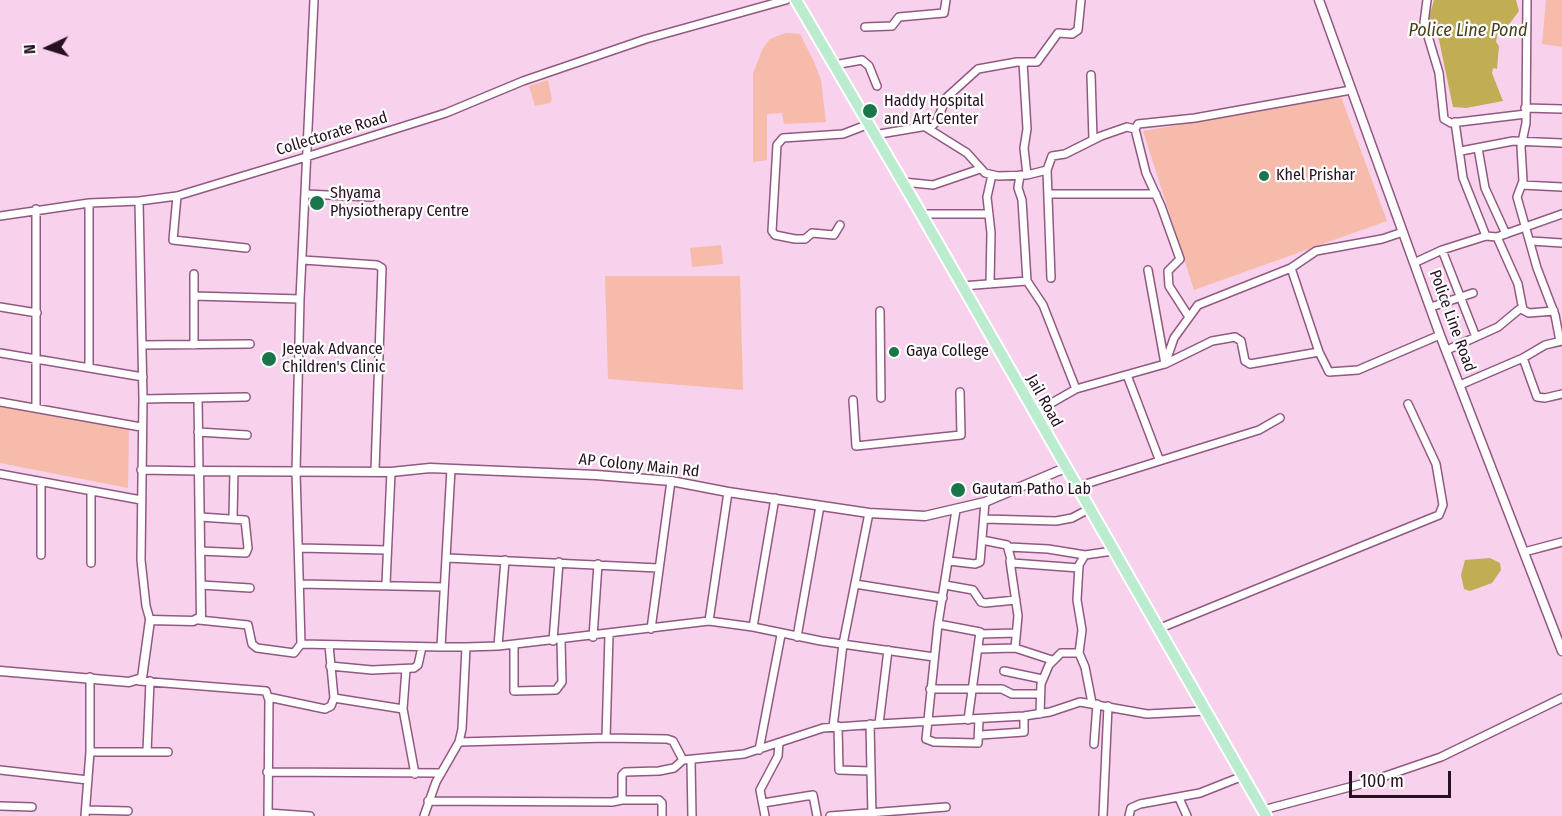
<!DOCTYPE html>
<style>
body{margin:0}
#map{position:relative;width:1562px;height:816px;overflow:hidden;background:#f8d1ec;font-family:"Fira Sans Condensed",sans-serif}
canvas{display:block}
.north{position:absolute;left:18px;top:18px;width:60px;height:60px;-webkit-text-stroke:4px #fff;paint-order:stroke;rotate:266deg;font-size:16px;font-weight:700;line-height:24px;text-align:center;color:#261021}
.north::after{content:'';display:block;margin:auto;width:21px;height:27px;background:#261021;clip-path:polygon(50% 0,100% 100%,50% 72%,0 100%)}
.scale{position:absolute;left:1349px;top:771px;width:102px;height:27px;box-sizing:border-box;border:3px solid #261021;border-top:0;padding-left:8px;font-size:18px;line-height:21px;white-space:nowrap;color:#261021;-webkit-text-stroke:4px #fff;paint-order:stroke}
</style>
<div id="map">
<canvas width="1562" height="816"></canvas>
<div class="north">N</div>
<div class="scale">100 m</div>
</div>
<script>
const g = document.querySelector('canvas').getContext('2d');
g.lineJoin = 'round';
function fillPath(path, color) { g.fillStyle = color; g.fill(path, 'evenodd'); }
const poly = rows => new Path2D(rows.map(r => 'M' + r).join(''));
function trace(path, color, width, dash) { g.strokeStyle = color; g.lineWidth = width; g.lineCap = dash ? 'butt' : 'round'; g.setLineDash(dash || []); g.stroke(path); }
function label(font, color, halo, rows, align = 'center') {
  g.font = font + ' "Fira Sans Condensed",sans-serif'; g.lineWidth = 4.5; g.setLineDash([]); g.textBaseline = 'middle'; g.strokeStyle = halo; g.fillStyle = color; for (const [text, x, y, turn = 0] of rows) {
    g.save(); g.translate(x, y); g.rotate((+turn || 0) * Math.PI / 180); g.textAlign = isNaN(turn) ? turn : align; if (halo) g.strokeText(text, 0, 0); g.fillText(text, 0, 0); g.restore();
  }
}
const green = poly([
 [1546,0,1562,0,1562,47,1542,44],
 [786,33,800,34,814,62,821,80,826,122,784,124,782,113,767,114,767,160,753,162,753,74,762,50,770,39],
 [548,80,552,100,550,103,535,106,529,86],
 [1341,97,1387,221,1194,290,1143,131],
 [721,245,723,264,692,267,690,248],
 [605,276,740,276,743,390,608,379],
 [0,403,129,425,128,488,0,463]
]);
const water = poly([
 [1434,0,1516,0,1519,11,1507,27,1498,31,1496,42,1499,46,1497,69,1493,68,1492,73,1503,101,1466,108,1453,107,1439,40,1428,21],
 [1490,558,1500,563,1501,570,1492,583,1470,591,1464,589,1461,575,1465,560]
]);
const minor = poly([
 [1427,0,1424,23,1439,73,1444,119,1451,123,1526,114],
 [1527,0,1526,123,1521,147,1523,181,1517,197,1537,268,1555,315,1560,341],
 [865,27,892,26,899,17,944,13,946,0],
 [1023,62,1027,129,1024,148,1027,175],
 [834,65,862,60,869,66,877,86],
 [1091,75,1093,139],
 [1525,108,1562,109],
 [1455,122,1463,178,1486,236],
 [927,128,967,153,985,173,998,176,1027,175,1047,170,1052,156,1065,154,1101,136,1127,127,1135,129,1138,124,1195,118,1351,90],
 [1135,129,1146,173,1161,206,1180,259,1168,271,1169,286,1189,317],
 [874,135,933,125,937,121,946,98,978,69,1017,62,1037,62,1058,33,1072,34,1078,30,1081,0],
 [1478,148,1485,188,1506,234],
 [1461,151,1513,141,1562,143],
 [1047,170,1051,278],
 [1020,175,1018,188,1022,200,1027,281,1043,305,1076,389],
 [903,182,933,185,980,169],
 [1522,185,1562,187],
 [305,194,371,197],
 [1049,194,1156,194],
 [177,196,173,240,246,248],
 [89,203,89,368],
 [922,214,989,214],
 [0,216,89,203,139,201],
 [840,225,834,235,812,233,805,239,795,239,775,235,772,231,777,145,783,138,843,134,869,124],
 [1497,237,1518,284,1523,310,1529,313,1554,311],
 [1531,241,1562,243],
 [1442,250,1476,337],
 [303,260,377,265,382,268,375,471],
 [1414,263,1442,250,1486,236,1497,237,1562,214],
 [1291,268,1319,352,1329,372,1358,370,1440,335],
 [1148,270,1165,364,1212,341,1235,337,1241,341,1245,361,1250,364,1319,352],
 [990,284,991,233,987,197,992,175],
 [962,286,1027,281],
 [194,296,300,299],
 [0,307,37,313],
 [1431,307,1473,293],
 [880,311,881,398],
 [142,345,250,344],
 [194,345,194,274],
 [1447,350,1498,327,1522,307],
 [0,353,143,377],
 [1523,358,1537,397,1545,398,1562,394],
 [1127,375,1159,459],
 [1460,385,1523,358,1545,345,1562,341],
 [143,399,246,397],
 [853,400,856,446,961,435,960,392],
 [0,402,141,427],
 [36,408,36,209],
 [1034,413,1076,389,1165,364,1174,338,1198,305,1291,268,1316,251,1382,239,1403,232],
 [198,432,247,435],
 [141,470,199,471,198,398],
 [0,474,141,500],
 [1076,487,1259,430,1280,418],
 [956,510,938,624,926,739,934,742,978,743,979,719],
 [200,517,245,520,248,548,246,553,200,551],
 [233,518,234,471],
 [984,519,1056,521,1072,518,1089,509],
 [982,540,1007,545,1012,563,1079,568],
 [1009,547,1048,549,1085,555],
 [299,548,387,550],
 [1524,552,1562,542],
 [41,555,41,482],
 [447,558,658,568],
 [949,561,975,564,980,562,985,502],
 [1010,561,1018,616,1015,648,1052,660],
 [91,563,91,492],
 [300,584,444,587],
 [386,584,391,472],
 [855,584,943,598],
 [201,585,250,588],
 [945,585,973,590,981,602,985,603,1016,600],
 [150,620,146,606,141,560,143,399,139,201,177,196,306,157,446,113,523,81,646,39,786,0],
 [199,620,248,625,252,644,257,648,294,653,301,644,296,472,300,299,314,0],
 [709,621,728,492],
 [938,624,980,632,968,720],
 [753,627,775,498],
 [651,629,671,481],
 [1158,629,1439,515,1443,505,1436,464,1408,404],
 [980,634,1016,633],
 [593,637,598,564],
 [797,637,820,506],
 [553,641,559,562],
 [301,644,441,647],
 [329,645,334,698],
 [498,646,709,621,753,627,821,641,934,657],
 [514,646,514,691,556,690,562,682,561,640],
 [466,647,498,646,505,560],
 [978,649,1015,648],
 [330,666,372,670,414,668,418,665,422,647],
 [406,669,403,709,415,774],
 [1004,671,1042,679],
 [139,681,266,691,269,700,268,816],
 [930,689,1002,689,1012,694,1040,694],
 [268,697,325,709,331,706,334,698,403,709],
 [1092,703,1085,667,1079,653,1082,630,1077,600,1079,565,1085,555,1113,551],
 [1040,714,1041,684,1049,665,1061,653,1079,653],
 [870,724,872,816],
 [879,724,1024,716,1050,712,1080,702,1147,714,1206,711],
 [838,726,839,770,870,771],
 [833,727,843,644,869,513],
 [980,735,1024,732,1024,716],
 [606,738,609,635],
 [459,742,606,738,667,739,673,741,683,760],
 [1094,744,1097,704],
 [759,750,781,635],
 [90,752,168,752],
 [147,752,150,681],
 [691,761,692,816],
 [0,770,88,780],
 [267,772,440,773],
 [1179,798,1187,816],
 [622,800,659,800,662,803,662,816],
 [428,801,612,802,622,800,622,775,625,772,659,771,674,768,683,760,744,754,823,728,879,724,888,650],
 [763,803,813,795,817,816],
 [0,806,32,807],
 [86,810,128,811],
 [1263,810,1365,783,1441,757,1562,698],
 [268,813,310,816],
 [85,816,90,752,90,677],
 [424,816,436,782,459,742,462,729,466,647,441,647,451,469],
 [765,816,760,790,778,756,779,743],
 [830,816,946,807],
 [1103,816,1108,706],
 [1129,816,1131,808,1140,804,1200,793,1243,776]
]);
const tertiary = poly([
 [1319,0,1440,335,1562,651],
 [0,671,129,682,142,678,150,620,193,621,201,617,199,471,391,472,430,468,596,475,671,481,728,492,869,513,925,516,985,502,1065,468]
]);
const primary = poly([
 [796,0,916,205,1266,816]
]);
const markers = [
 [870,111,8,"#1b754a"],
 [1264,176,6,"#1b754a"],
 [317,203,8,"#1b754a"],
 [894,352,6,"#1b754a"],
 [269,359,8,"#1b754a"],
 [958,490,8,"#1b754a"]
];
const poiNames = [
 ["Haddy Hospital",884,102],
 ["and Art Center",884,120],
 ["Khel Prishar",1276,176],
 ["Shyama",330,194],
 ["Physiotherapy Centre",330,212],
 ["Jeevak Advance",282,350],
 ["Children's Clinic",282,368],
 ["Gaya College",906,352],
 ["Gautam Patho Lab",972,490]
];
const streetNames = [
 ["Collectorate Road",332,134,-17],
 ["Police Line Road",1452,321,70],
 ["Jail Road",1044,401,61],
 ["AP Colony Main Rd",639,466,6]
];
const waterNames = [
 ["Police Line Pond",1468,31]
];
fillPath(green, '#f6bbaa');
fillPath(water, '#c1ad54');
trace(minor, '#915982', 10);
trace(tertiary, '#915982', 11);
trace(primary, '#fff', 14);
trace(minor, '#fff', 7);
trace(tertiary, '#fff', 8);
trace(primary, '#bceccf', 10);
for (const [x, y, r, color] of markers) { const dot = new Path2D(); dot.arc(x, y, r, 0, 2 * Math.PI); g.fillStyle = color; g.fill(dot); trace(dot, '#fff', 2); }
label('16px', '#261021', '#fff', poiNames, 'left');
label('16px', '#261021', '#fff', streetNames);
label('italic 18px', '#473f19', '#fff', waterNames);
</script>
